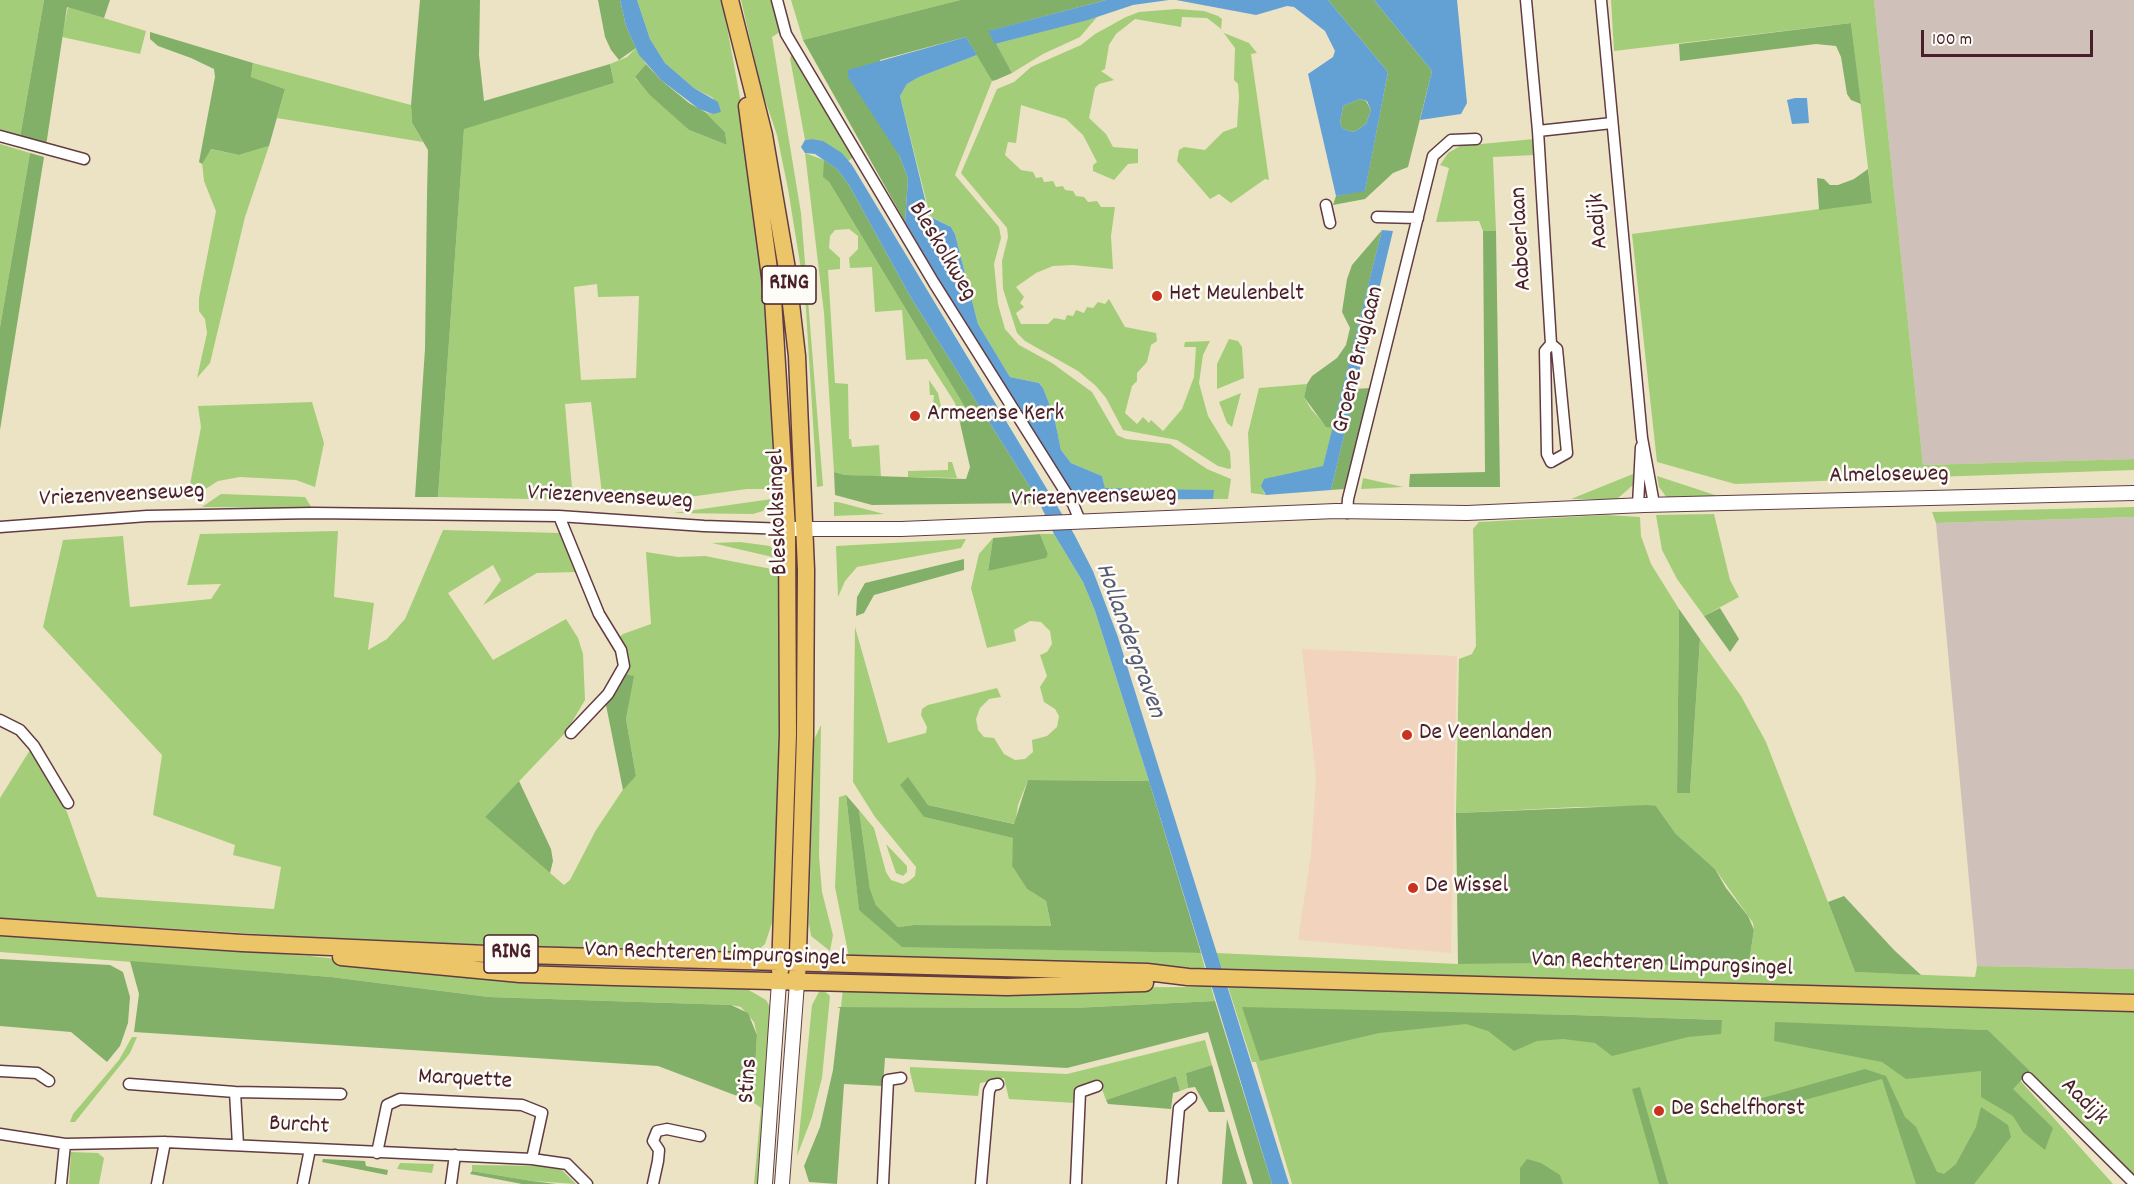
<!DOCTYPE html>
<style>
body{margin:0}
#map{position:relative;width:2134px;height:1184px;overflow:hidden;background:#ece3c4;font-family:Dekko,sans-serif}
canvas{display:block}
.scale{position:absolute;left:1921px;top:30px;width:172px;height:27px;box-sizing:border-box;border:3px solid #4a1f2b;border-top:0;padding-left:8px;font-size:18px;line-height:21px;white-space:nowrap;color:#4a1f2b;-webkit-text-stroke:4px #fdfcf7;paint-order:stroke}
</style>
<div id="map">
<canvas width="2134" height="1184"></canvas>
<div class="scale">100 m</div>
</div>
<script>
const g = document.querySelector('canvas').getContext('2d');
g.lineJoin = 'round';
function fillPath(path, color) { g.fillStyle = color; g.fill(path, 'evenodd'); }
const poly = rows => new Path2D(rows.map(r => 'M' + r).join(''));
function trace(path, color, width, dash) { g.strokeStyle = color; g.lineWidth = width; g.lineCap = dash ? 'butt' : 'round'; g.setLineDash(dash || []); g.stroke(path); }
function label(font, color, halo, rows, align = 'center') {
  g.font = font + ' Dekko,sans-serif'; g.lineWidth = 5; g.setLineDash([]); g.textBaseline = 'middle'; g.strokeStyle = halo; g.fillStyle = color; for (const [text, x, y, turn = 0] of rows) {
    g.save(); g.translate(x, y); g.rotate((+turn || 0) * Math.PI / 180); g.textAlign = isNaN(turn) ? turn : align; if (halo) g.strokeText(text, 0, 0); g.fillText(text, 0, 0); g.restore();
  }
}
const built = poly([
 [1302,649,1457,656,1451,953,1298,940,1311,853,1316,778]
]);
const industrial = poly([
 [1874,0,2134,0,2134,459,1923,465],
 [2134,517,2134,969,1977,966,1936,523]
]);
const green = poly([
 [0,0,44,0,20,137,0,131],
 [637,0,722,0,747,135,770,299,774,489,747,489,638,504,603,502,591,402,565,404,573,500,438,497,464,128,614,83,610,64,627,57,636,48,646,64,635,78,689,130,727,145,725,132,705,112,713,114,713,98,694,88,665,63,650,39],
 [597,284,598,297,639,296,636,378,581,380,574,287],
 [741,0,772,0,780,32,772,37,801,213,823,486,817,487,805,294,788,189,777,135,762,91],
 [791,0,960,0,803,40],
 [1611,0,1874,0,1923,465,2134,459,2134,470,1735,484,1657,462,1632,234,1872,202,1851,23,1614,51],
 [68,7,146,31,140,54,62,37],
 [1177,9,1204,11,1218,16,1222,19,1221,29,1224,33,1249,43,1257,53,1251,54,1269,180,1265,179,1231,203,1219,194,1210,199,1177,161,1179,150,1184,147,1205,150,1223,132,1237,127,1239,97,1238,84,1234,80,1235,48,1220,28,1207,18,1182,17,1181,27,1135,19,1116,34,1109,45,1105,69,1101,71,1114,80,1099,84,1095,88,1089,118,1106,134,1113,147,1138,149,1138,163,1128,164,1114,180,1093,171,1093,165,1097,162,1083,135,1066,119,1021,105,1016,143,1008,142,1005,155,1021,170,1033,172,1036,178,1042,177,1044,182,1053,181,1056,187,1063,186,1065,190,1073,191,1076,196,1084,197,1088,202,1097,201,1101,207,1115,207,1111,236,1113,269,1073,265,1053,266,1036,273,1016,287,1024,297,1020,303,1024,307,1016,313,1021,324,1048,324,1054,318,1065,320,1067,315,1073,316,1076,310,1084,313,1087,307,1093,308,1098,302,1105,304,1109,299,1125,327,1156,333,1157,341,1151,345,1147,362,1137,373,1137,381,1132,386,1125,413,1137,424,1143,417,1149,423,1151,420,1163,431,1182,409,1194,377,1196,347,1184,347,1185,342,1210,341,1203,355,1199,383,1208,416,1230,452,1231,468,1229,469,1218,466,1177,440,1123,430,1106,398,1096,386,1078,371,1025,341,1017,333,1003,289,1002,261,1008,237,1007,228,961,173,997,89,1014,82,1031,67,1081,45,1095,34,1126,17,1139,12],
 [1097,17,1080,37,1043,54,1012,73,995,44],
 [793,53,854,157,848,161,842,153,811,139,805,140,790,58],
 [977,55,992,81,955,175,999,227,1001,238,994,264,998,304,1005,329,1019,345,1052,363,1092,392,1117,435,1126,439,1170,444,1207,469,1231,479,1228,499,1213,499,1213,490,1105,489,1102,476,1071,463,1061,450,1054,416,1043,388,1039,383,1010,377,978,324,955,234,951,227,930,216,900,96,907,84,919,77],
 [253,63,411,105,412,123,423,142,277,118,285,89,251,77],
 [1534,139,1535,155,1493,157,1496,231,1483,231,1479,221,1436,222,1449,168,1440,165,1448,153,1460,146],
 [0,144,30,153,0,327],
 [269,146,245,217,210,363,197,378,207,333,205,319,199,311,199,298,216,211,204,181,202,162,210,149,239,155],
 [805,153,824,160,824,177,829,182,969,414,960,423,955,403,927,359,906,360,902,310,875,312,872,267,850,268,849,258,858,249,858,236,849,229,835,230,830,236,829,248,840,258,840,269,828,270,835,383,848,384,849,439,851,439,852,447,879,445,881,477,845,475,834,472,824,313],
 [1229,339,1238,341,1242,347,1244,378,1217,389,1217,364],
 [929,380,938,393,943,416,932,416,934,395,930,395],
 [1307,384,1304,397,1311,409,1326,426,1333,428,1323,467,1263,491,1266,495,1251,493,1248,433,1259,388],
 [1241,393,1234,419,1232,427,1227,423,1219,402],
 [312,402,324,443,315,487,296,480,240,477,218,481,204,490,188,495,201,427,198,406],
 [948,462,952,462,957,478,908,477,908,471,948,470],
 [1633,474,1633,485,1617,499,1571,499],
 [1657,476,1718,496,1667,498,1659,487],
 [1363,478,1403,487,1361,489],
 [221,494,305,497,312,508,202,507],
 [772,499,763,511,753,514,673,513],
 [834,502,838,502,884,514,834,516],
 [2134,507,2134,517,1936,523,1932,512],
 [1714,514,1730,580,1739,597,1704,616,1677,579,1662,550,1656,515],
 [1606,515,1640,517,1641,536,1651,564,1679,609,1677,793,1690,793,1700,639,1741,696,1766,742,1855,972,1975,977,1977,966,2134,969,2134,994,1993,993,1222,969,1216,953,1458,964,1608,963,1748,968,1754,930,1753,923,1715,869,1676,834,1656,806,1578,807,1456,813,1459,659,1472,654,1476,646,1473,529,1479,522],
 [443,530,561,533,576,572,537,573,483,605,501,580,493,565,448,593,493,660,566,619,578,638,583,654,585,700,566,732,485,817,564,885,570,880,596,830,624,788,636,776,626,719,633,676,622,673,624,669,613,643,623,634,651,624,646,552,678,557,705,556,787,572,773,920,765,944,756,952,743,954,338,939,0,918,0,798,30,750,67,812,97,897,274,909,281,867,233,855,235,845,153,815,162,755,43,627,63,540,123,536,130,607,211,599,221,584,187,585,200,534,338,531,334,597,374,603,368,650,387,639,405,619],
 [1040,534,1054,534,1083,582,1095,611,1149,781,1028,780,1018,805,1015,824,928,805,908,778,924,817,1014,838,1012,866,1027,889,1046,901,1051,927,914,925,898,927,876,905,870,889,859,810,874,828,886,872,891,880,903,884,909,881,915,876,916,867,875,817,853,782,855,627,888,743,926,733,927,727,921,715,922,709,928,705,997,688,1001,697,989,699,980,708,976,719,978,730,984,737,994,738,1004,754,1015,760,1025,759,1033,752,1032,740,1047,736,1057,727,1059,716,1055,709,1044,702,1040,687,1047,676,1040,655,1047,652,1052,644,1050,631,1041,622,1030,621,1014,630,1016,641,987,648,971,588,979,554,993,538,988,571,1046,556,1048,554],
 [966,539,961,548,857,567,845,581,838,597,836,546],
 [740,542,770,546,781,559,712,543],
 [821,725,819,856,822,892,833,935,830,951,811,936,809,924,813,762,814,740],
 [846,795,859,909,902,946,1201,953,1205,969,1157,971,1090,962,849,957,835,887,839,797],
 [886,844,907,866,907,872,903,876,896,873],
 [0,936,311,956,388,965,444,975,536,983,747,989,766,1000,772,1010,760,1184,754,1184,761,1108,753,1102,757,1035,754,1022,741,1007,731,1005,489,997,331,977,0,952],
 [1211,987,1215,1001,1073,1008,841,1007,843,988],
 [1228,987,2134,1010,2134,1174,1988,1030,1898,1027,1982,1038,2113,1184,1292,1184,1256,1062,1252,1062],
 [1520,1014,1574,1015,1722,1020,1721,1025],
 [821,988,830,996,822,1078,812,1117,797,1156,812,1005],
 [132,1037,137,1037,130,1053,75,1122,70,1122,73,1114,119,1060],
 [1205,1040,1212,1065,1186,1073,1188,1088,1180,1091,1176,1076,1106,1100,1099,1081,1075,1103,1009,1099,1004,1078,980,1083,978,1096,915,1092,910,1072,910,1067,1067,1074],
 [71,1152,98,1153,104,1158,99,1184,69,1184],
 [400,1163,434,1164,432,1173,397,1169],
 [472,1165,546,1166,562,1170,576,1184,532,1181,472,1171]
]);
const forest = poly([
 [44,0,110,0,104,18,67,7,46,146,20,137],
 [420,0,480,0,479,55,484,101,610,64,614,83,464,129,438,497,415,497,425,349,427,195,428,150,412,123,411,105],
 [598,0,620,0,626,26,636,48,619,60,611,50,605,37],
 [960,0,1106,0,989,31,1012,73,996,80,992,81,966,37,880,60,899,155,908,178,905,222,803,40],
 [1328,0,1374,0,1432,71,1408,167,1393,173,1365,199,1333,205,1336,196,1365,190,1388,72],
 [1851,23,1861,104,1851,100,1847,94,1841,57,1836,46,1816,44,1680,61,1679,44],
 [150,32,253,63,251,77,285,89,269,146,239,155,211,149,202,164,199,162,215,77,214,69,191,58,158,46,150,39],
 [646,64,661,80,689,103,705,112,725,132,727,145,689,130,650,95,635,77],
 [1360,99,1366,101,1371,110,1366,124,1354,132,1343,129,1340,123,1343,106],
 [30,153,44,157,0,430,0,327],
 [824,160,837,169,849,185,910,296,1038,500,1034,503,872,505,835,495,834,472,845,475,966,479,970,467,960,423,969,414,829,182,823,177],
 [1868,169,1872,203,1819,210,1817,178,1824,179,1830,185,1838,185,1854,179],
 [1382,230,1333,428,1326,427,1304,397,1307,384,1312,376,1337,358,1346,345,1350,328,1342,312,1347,279,1352,265],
 [1483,231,1496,231,1500,487,1409,487,1410,474,1485,472],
 [1370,388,1344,489,1331,490,1355,389],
 [1040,534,1048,554,1046,558,988,571,993,538],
 [964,559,964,570,874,595,864,613,856,616,857,597,865,583],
 [1720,608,1739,639,1730,652,1704,616],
 [1679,609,1700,639,1690,793,1677,793],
 [622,673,634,676,626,719,636,776,623,790,605,700],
 [908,777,928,805,1014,824,1028,780,1149,781,1201,953,902,947,859,910,846,795,859,810,870,889,876,905,898,927,914,925,1051,926,1046,901,1027,889,1012,866,1013,838,924,817,900,785],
 [519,781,551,849,553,861,550,873,485,817],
 [1647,805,1656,806,1676,834,1715,869,1726,888,1748,916,1754,930,1748,968,1608,963,1458,964,1456,813],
 [1844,896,1894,950,1921,975,1855,972,1828,902],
 [0,959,110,965,123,972,130,997,128,1023,120,1046,107,1062,71,1032,0,1026],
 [130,961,331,977,489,997,731,1005,748,1013,757,1035,753,1102,658,1066,134,1032,139,994],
 [1215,1001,1272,1184,1253,1184,1208,1032,1067,1068,885,1058,883,1086,844,1084,837,1184,809,1182,804,1166,820,1127,833,1070,840,1008,837,1007,1073,1008],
 [1242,1007,1574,1015,1722,1020,1721,1034,1688,1037,1612,1056,1595,1043,1563,1039,1537,1041,1514,1051,1488,1031,1466,1024,1379,1033,1260,1061],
 [1775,1022,1988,1030,2030,1071,2013,1089,2053,1128,2045,1150,2023,1132,2013,1116,1981,1097,1981,1071,1906,1079,1882,1062,1774,1041],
 [1212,1065,1225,1112,1209,1112,1195,1087,1188,1088,1186,1073],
 [1865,1069,1886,1076,1905,1117,1916,1127,1937,1172,1944,1174,1956,1164,1976,1127,1981,1107,2008,1125,2011,1137,1974,1184,1916,1184,1882,1079,1760,1112,1759,1099],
 [1176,1076,1180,1091,1173,1093,1171,1109,1108,1104,1106,1100],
 [1640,1087,1668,1184,1659,1184,1632,1089],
 [1227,1119,1237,1153,1247,1184,1222,1184],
 [323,1159,365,1161,366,1166,388,1170,387,1175,322,1162],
 [1527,1159,1541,1163,1560,1175,1563,1184,1520,1184,1520,1168],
 [472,1171,532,1181,556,1184,522,1184,470,1174]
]);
const water = poly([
 [620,0,637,0,650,39,665,63,694,88,718,102,721,112,713,114,699,109,661,80,639,55,626,26],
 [1106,0,1169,0,1133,5,1088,20,995,44,988,31],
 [1176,0,1328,0,1388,72,1365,191,1336,196,1308,74,1333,57,1335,51,1325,31,1294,7,1287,6,1256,15],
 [1360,99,1367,101,1371,110,1366,124,1354,132,1343,129,1340,123,1343,106],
 [1374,0,1457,0,1467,103,1461,114,1420,120,1432,71],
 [966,37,977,55,919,77,907,84,900,96,929,216,951,227,955,234,978,324,1010,377,1039,383,1043,388,1054,416,1061,450,1071,463,1102,476,1105,488,1214,490,1213,499,1094,500,1071,492,992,369,905,222,908,178,899,155,848,77,848,70],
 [1795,98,1807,98,1809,123,1792,124,1787,100],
 [811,139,823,141,842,153,852,165,1074,534,1093,571,1118,637,1289,1184,1272,1184,1149,781,1095,611,1083,582,1054,534,1038,500,910,296,849,185,837,169,815,154,805,153,801,147,805,140],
 [1382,230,1393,231,1331,490,1266,495,1261,486,1264,479,1323,466]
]);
const minor = poly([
 [777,0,786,34,934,283,1073,504,1080,521],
 [1526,0,1538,131,1551,344,1545,351,1547,454,1551,462,1567,453,1557,349,1551,344],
 [1601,0,1642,438,1654,504],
 [1538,131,1612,123],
 [0,136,84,159],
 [1326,205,1330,223],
 [1377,217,1418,218],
 [1638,505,1641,447],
 [1347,513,1348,499,1433,156,1451,140,1476,139],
 [559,516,599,614,621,650,624,666,608,694,571,733],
 [0,527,147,516,313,513,559,516,704,526,787,529],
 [0,720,20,730,34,746,68,803],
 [0,1071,37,1073,49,1081],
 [2028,1078,2134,1183],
 [129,1084,235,1092,341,1094],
 [235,1092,238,1145],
 [0,1134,65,1144,165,1142,532,1159,567,1164,587,1184],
 [377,1153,387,1105,400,1099,522,1105,542,1113,532,1159],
 [61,1184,65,1144],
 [157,1184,165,1142],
 [303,1184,310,1149],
 [451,1184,455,1155],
 [653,1184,658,1161,659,1150,653,1141,657,1131,667,1129,700,1136],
 [883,1184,888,1080,901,1078],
 [981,1184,989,1091,992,1085,998,1084],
 [1076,1184,1080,1092,1097,1086],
 [1172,1184,1179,1108,1191,1098]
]);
const tertiary = poly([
 [795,529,901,529,1336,511,1467,513,1644,505,2134,493],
 [765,1184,779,982],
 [782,1184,797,983]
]);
const primary = poly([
 [730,0,764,135,787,269,797,356,806,570,805,736,797,983],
 [747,106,773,299,787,529,788,734,780,971],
 [0,927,242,943,487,954,1147,972,1188,977,2134,1003],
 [341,957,520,974,614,977,1007,987,1145,983]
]);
const markers = [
 [1157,296,6,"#c8321e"],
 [915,416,6,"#c8321e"],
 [1407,735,6,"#c8321e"],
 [1413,888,6,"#c8321e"],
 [1659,1111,6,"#c8321e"]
];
const shields = [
 [789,285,54],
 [511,954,54]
];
const shieldNames = [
 ["RING",789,285],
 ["RING",511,954]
];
const streetNames = [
 ["Aadijk",1600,221,-95],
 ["Aaboerlaan",1523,239,-93],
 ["Bleskolkweg",941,252,59],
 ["Groene Bruglaan",1360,360,-76],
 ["Almeloseweg",1889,477,-1],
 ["Vriezenveenseweg",122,497,-3],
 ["Vriezenveenseweg",610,499,3],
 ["Vriezenveenseweg",1094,499,-2],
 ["Bleskolksingel",780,512,-92],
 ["Van Rechteren Limpurgsingel",715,956,2],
 ["Van Rechteren Limpurgsingel",1662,966,2],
 ["Marquette",465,1081,3],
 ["Stins",750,1081,-86],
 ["Aadijk",2083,1103,45],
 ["Burcht",299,1127,3]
];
const poiNames = [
 ["Het Meulenbelt",1169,296],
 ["Armeense Kerk",927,416],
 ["De Veenlanden",1419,735],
 ["De Wissel",1425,888],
 ["De Schelfhorst",1671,1111]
];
const waterNames = [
 ["Hollandergraven",1128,641,70]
];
fillPath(built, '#f2d4be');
fillPath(industrial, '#cfc0ba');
fillPath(green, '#a4cd79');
fillPath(forest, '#83b069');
fillPath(water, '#63a1d5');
trace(minor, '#623c42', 13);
trace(tertiary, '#623c42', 16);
trace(primary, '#623c42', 19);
trace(minor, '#fff', 10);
trace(tertiary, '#fff', 14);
trace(primary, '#edc569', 16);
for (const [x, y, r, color] of markers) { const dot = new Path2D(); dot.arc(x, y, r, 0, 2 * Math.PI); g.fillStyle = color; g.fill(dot); trace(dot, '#fdfcf7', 2); }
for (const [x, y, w] of shields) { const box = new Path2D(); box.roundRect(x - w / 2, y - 19, w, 38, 4.5); g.fillStyle = '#fdfcf7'; g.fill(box); trace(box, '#4a1f2b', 1.5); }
label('bold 22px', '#4a1f2b', null, shieldNames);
label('24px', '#4a1f2b', '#fdfcf7', streetNames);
label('24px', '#4a1f2b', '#fdfcf7', poiNames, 'left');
label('italic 26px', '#555a77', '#fdfcf7', waterNames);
</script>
